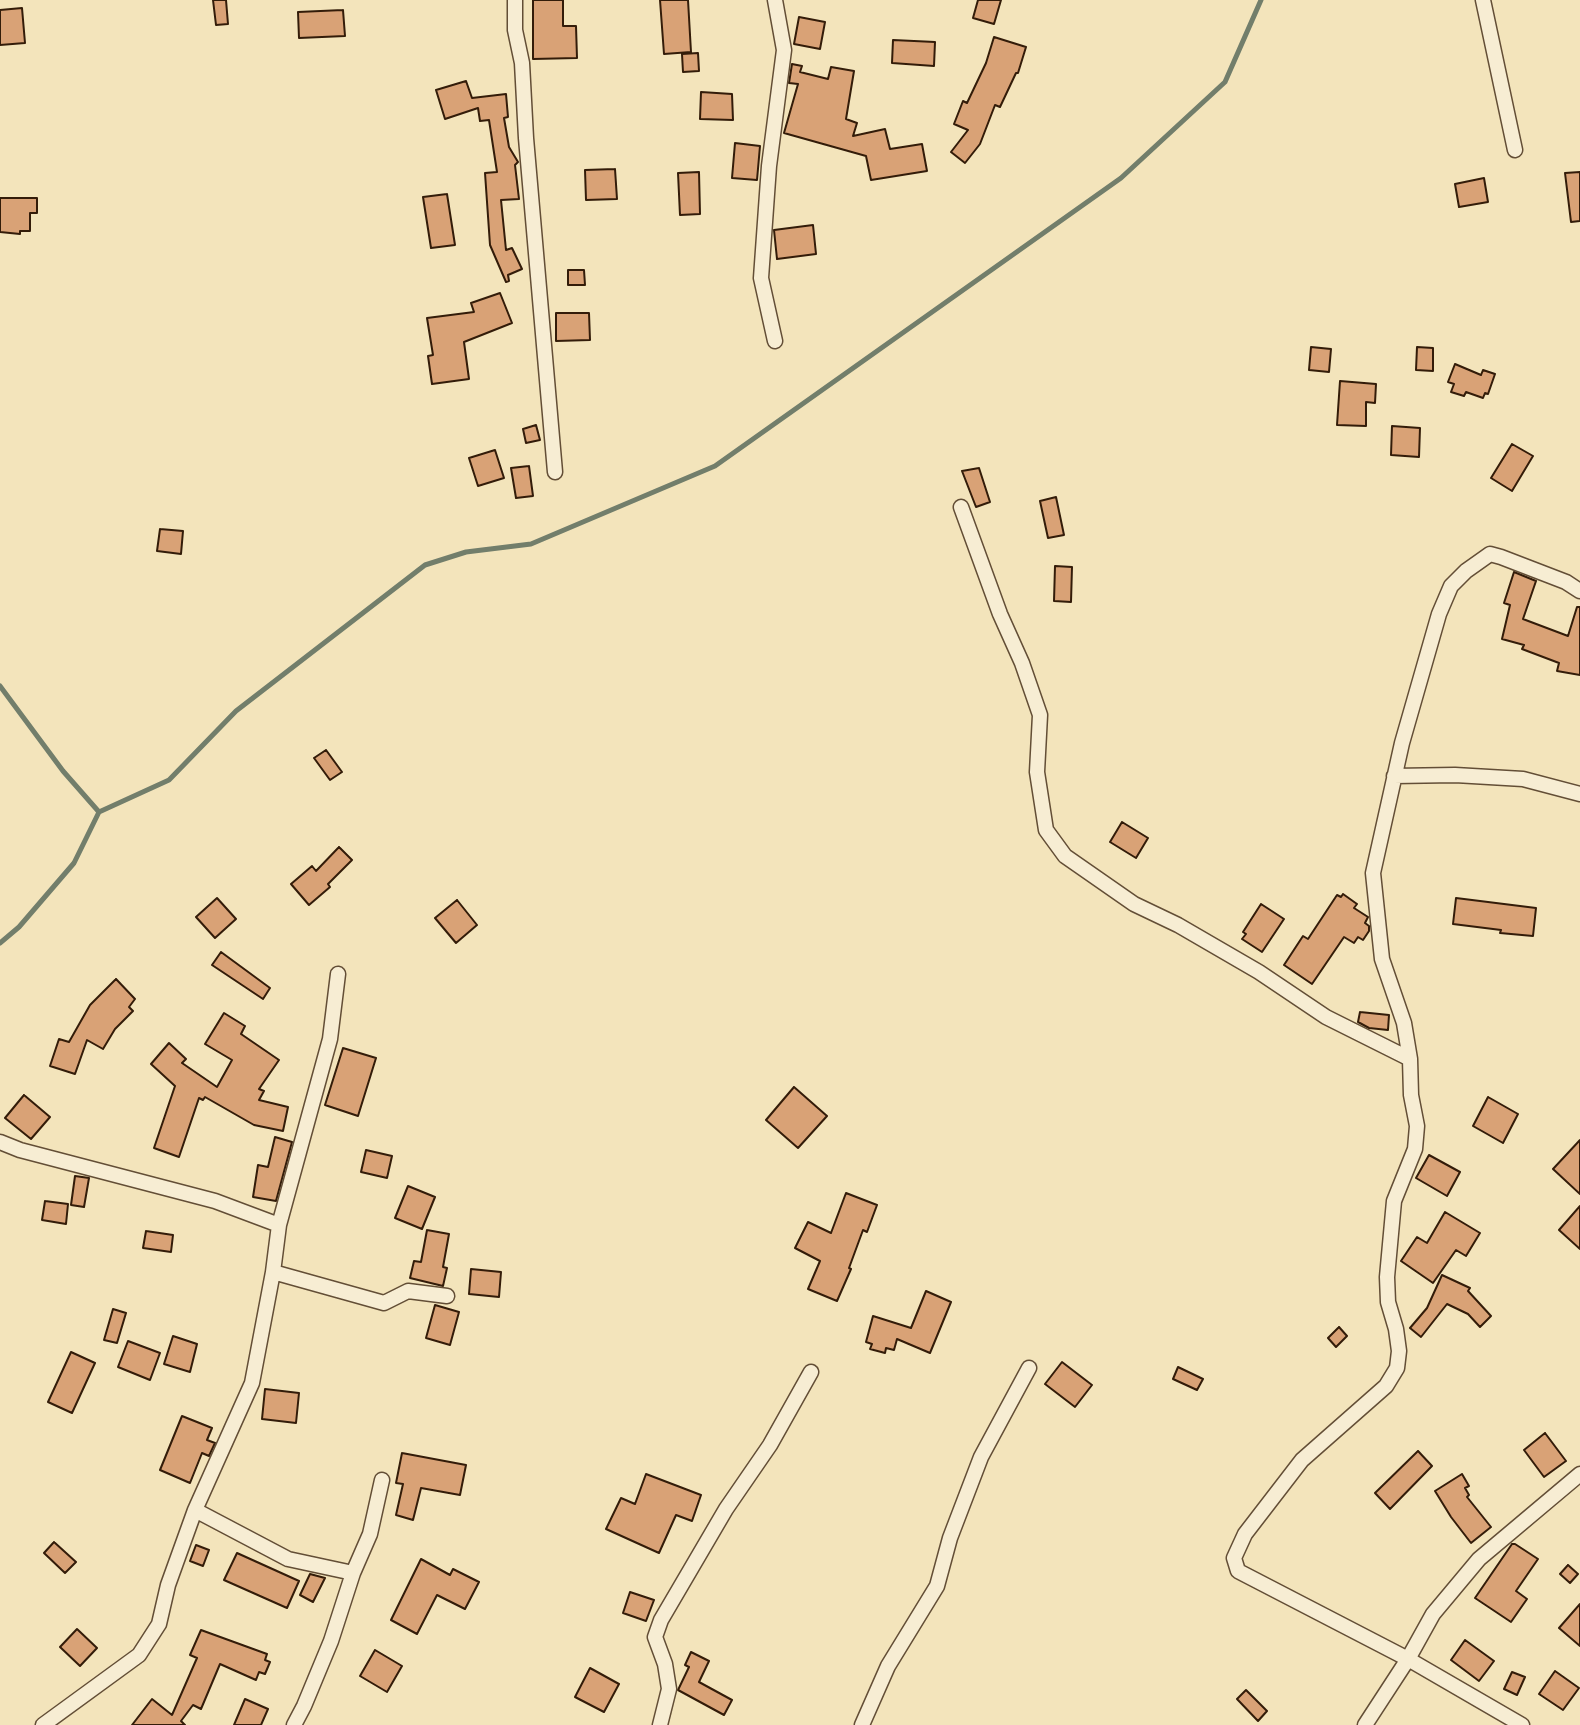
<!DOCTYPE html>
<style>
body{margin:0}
canvas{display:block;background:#f3e4bb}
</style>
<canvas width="1580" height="1725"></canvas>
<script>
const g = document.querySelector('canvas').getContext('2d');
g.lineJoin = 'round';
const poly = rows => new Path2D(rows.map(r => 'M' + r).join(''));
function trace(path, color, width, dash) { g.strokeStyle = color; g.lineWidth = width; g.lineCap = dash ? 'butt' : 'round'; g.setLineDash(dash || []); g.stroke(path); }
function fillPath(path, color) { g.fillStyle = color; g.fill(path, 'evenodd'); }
const stream = poly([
 [0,686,63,771,99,812],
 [0,943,19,927,74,863,99,812,169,780,236,711,425,565,466,552,531,544,715,466,1121,178,1225,82,1261,0]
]);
const building = poly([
 [213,0,226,0,228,24,216,25,213,0],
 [533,0,563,0,563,26,576,26,577,58,533,59,533,0],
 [660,0,688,0,691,52,664,54,660,0],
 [978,0,1001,0,994,24,973,18,978,0],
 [22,8,25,43,0,45,0,10,22,8],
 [343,10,345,36,299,38,298,12,343,10],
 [799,17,825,22,820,49,794,44,799,17],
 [994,37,1026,47,1018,73,1016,73,1000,107,995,105,980,144,965,163,951,152,968,130,954,124,963,101,967,103,986,63,994,37],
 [893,40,935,42,934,66,892,63,893,40],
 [698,53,699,71,683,72,682,54,698,53],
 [792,64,802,66,800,72,828,79,831,67,854,71,846,119,857,123,853,136,885,129,890,149,922,144,927,171,871,180,866,156,784,133,798,84,789,83,792,64],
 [466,81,472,98,506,94,508,117,504,118,509,147,518,162,515,165,519,199,501,200,506,250,512,248,522,269,508,275,509,281,506,282,490,245,485,173,497,172,489,120,480,121,478,108,445,119,436,90,466,81],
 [701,92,732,94,733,120,700,119,701,92],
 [735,143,760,146,757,180,732,178,735,143],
 [615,169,617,199,586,200,585,170,615,169],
 [699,172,700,214,680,215,678,173,699,172],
 [1580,172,1580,221,1571,222,1565,173,1580,172],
 [1484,178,1488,202,1459,207,1455,184,1484,178],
 [447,194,455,245,431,248,423,197,447,194],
 [0,198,37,198,37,213,30,213,30,231,20,231,20,234,0,232,0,198],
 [813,225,816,254,777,259,774,230,813,225],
 [568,270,584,270,585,285,568,285,568,270],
 [500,293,512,323,464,342,469,379,432,384,428,356,433,355,427,318,474,312,471,303,500,293],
 [556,313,589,313,590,340,556,341,556,313],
 [1311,347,1331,349,1329,372,1309,370,1311,347],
 [1417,347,1433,348,1433,371,1416,370,1417,347],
 [1455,364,1481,375,1483,370,1495,374,1488,394,1485,393,1483,398,1466,392,1464,396,1451,392,1454,384,1448,382,1455,364],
 [1340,381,1376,384,1375,403,1366,402,1366,426,1337,425,1340,381],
 [536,425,540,440,526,443,523,429,536,425],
 [1392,426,1420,428,1419,457,1391,455,1392,426],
 [1512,444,1533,456,1512,491,1491,478,1512,444],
 [495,450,504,478,478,486,469,458,495,450],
 [529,466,533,496,516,498,511,468,529,466],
 [979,468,990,502,976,507,962,471,979,468],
 [1056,497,1064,535,1048,538,1040,501,1056,497],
 [160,529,183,531,181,554,157,551,160,529],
 [1055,566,1072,567,1071,602,1054,601,1055,566],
 [1514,572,1536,581,1523,619,1568,636,1577,607,1580,607,1580,675,1557,671,1559,663,1522,649,1524,645,1502,639,1510,605,1504,603,1514,572],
 [326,750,342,772,330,780,314,758,326,750],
 [1122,822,1148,838,1136,858,1110,842,1122,822],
 [339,847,352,860,328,884,330,887,309,905,291,884,312,866,316,871,339,847],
 [1343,894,1357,904,1354,908,1368,917,1365,923,1369,926,1369,931,1363,940,1358,937,1354,943,1344,937,1312,984,1284,965,1303,936,1308,939,1337,895,1341,897,1343,894],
 [217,898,236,919,215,938,196,917,217,898],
 [1456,898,1536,908,1533,936,1500,933,1501,930,1453,924,1456,898],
 [457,900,477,925,456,943,435,918,457,900],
 [1261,904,1284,919,1262,952,1242,939,1246,934,1243,932,1261,904],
 [221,952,270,988,263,999,212,965,221,952],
 [116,979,135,999,129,1007,133,1011,115,1029,103,1049,87,1040,75,1074,50,1066,59,1039,69,1042,90,1005,116,979],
 [1360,1012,1389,1015,1388,1030,1369,1028,1358,1022,1360,1012],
 [224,1013,245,1026,241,1034,279,1060,259,1089,264,1091,259,1100,288,1107,283,1131,254,1125,205,1097,203,1100,199,1098,179,1157,154,1148,175,1086,151,1064,169,1043,186,1059,182,1063,217,1087,232,1060,205,1044,224,1013],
 [343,1048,376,1058,358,1116,325,1105,343,1048],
 [794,1087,827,1116,798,1148,766,1120,794,1087],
 [24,1095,50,1117,31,1139,5,1118,24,1095],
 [1488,1097,1518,1114,1503,1143,1473,1126,1488,1097],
 [275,1137,292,1142,276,1201,253,1197,258,1165,268,1167,275,1137],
 [1580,1140,1580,1194,1553,1169,1580,1140],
 [366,1150,392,1156,387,1178,361,1172,366,1150],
 [1429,1155,1460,1172,1447,1196,1416,1178,1429,1155],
 [75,1176,89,1178,84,1207,71,1205,75,1176],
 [408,1186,435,1197,422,1229,395,1218,408,1186],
 [846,1193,877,1205,867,1232,863,1230,849,1268,851,1269,837,1301,808,1289,820,1261,795,1248,808,1222,831,1233,846,1193],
 [45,1201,68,1204,66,1224,42,1220,45,1201],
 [1580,1206,1580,1249,1559,1230,1580,1206],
 [1445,1212,1480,1233,1466,1256,1456,1250,1433,1283,1401,1261,1417,1237,1427,1243,1445,1212],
 [427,1230,449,1234,443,1267,447,1268,443,1286,410,1278,414,1261,421,1262,427,1230],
 [146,1231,173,1235,171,1252,143,1248,146,1231],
 [471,1269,501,1272,499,1297,469,1294,471,1269],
 [1442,1275,1470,1288,1468,1291,1491,1316,1480,1327,1468,1314,1447,1304,1421,1337,1410,1328,1427,1308,1442,1275],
 [926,1291,951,1302,930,1353,897,1339,894,1350,886,1348,885,1353,870,1349,872,1344,866,1342,873,1316,911,1328,926,1291],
 [435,1305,459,1312,450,1345,426,1338,435,1305],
 [113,1309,126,1313,117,1343,104,1340,113,1309],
 [1339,1327,1347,1336,1336,1347,1328,1338,1339,1327],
 [173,1336,197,1344,190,1372,164,1364,173,1336],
 [128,1341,160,1353,150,1380,118,1367,128,1341],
 [71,1352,95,1363,72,1413,48,1402,71,1352],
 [1062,1362,1092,1385,1075,1407,1045,1384,1062,1362],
 [1178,1367,1203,1379,1197,1390,1173,1379,1178,1367],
 [265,1389,299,1393,296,1423,262,1419,265,1389],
 [182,1416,212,1428,207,1440,215,1443,209,1456,202,1453,190,1483,160,1470,182,1416],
 [1545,1433,1566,1461,1544,1477,1524,1450,1545,1433],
 [1418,1451,1432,1466,1390,1509,1375,1493,1418,1451],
 [402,1453,466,1465,460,1495,421,1488,413,1520,396,1515,403,1484,396,1483,402,1453],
 [646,1474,701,1495,692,1521,676,1515,659,1553,606,1529,621,1498,635,1504,646,1474],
 [1462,1474,1469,1486,1465,1488,1469,1495,1467,1497,1491,1527,1471,1543,1451,1517,1435,1491,1462,1474],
 [54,1542,76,1562,65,1573,44,1553,54,1542],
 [1512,1544,1515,1544,1538,1559,1516,1591,1527,1599,1511,1622,1475,1598,1512,1544],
 [196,1545,209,1550,203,1566,190,1561,196,1545],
 [237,1553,299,1581,287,1608,224,1580,237,1553],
 [421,1559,450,1575,453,1569,479,1582,465,1609,437,1595,417,1634,391,1620,421,1559],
 [1568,1565,1578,1574,1570,1583,1560,1574,1568,1565],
 [310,1574,325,1578,313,1602,300,1595,310,1574],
 [630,1592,654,1600,646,1621,623,1613,630,1592],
 [1580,1604,1580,1646,1559,1628,1580,1604],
 [77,1629,97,1648,80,1666,60,1647,77,1629],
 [201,1630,267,1654,265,1660,270,1662,265,1674,259,1672,256,1680,220,1664,201,1709,193,1705,181,1721,185,1725,132,1725,152,1699,172,1715,197,1658,190,1655,201,1630],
 [1465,1640,1494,1661,1479,1681,1451,1660,1465,1640],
 [375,1650,402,1666,387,1692,360,1676,375,1650],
 [691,1652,709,1661,699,1682,732,1700,724,1715,678,1690,689,1667,685,1665,691,1652],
 [590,1668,619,1684,604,1712,575,1697,590,1668],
 [1555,1671,1579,1688,1563,1710,1539,1694,1555,1671],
 [1512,1672,1525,1677,1517,1695,1504,1689,1512,1672],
 [1246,1690,1267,1711,1258,1721,1237,1699,1246,1690],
 [245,1699,268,1709,261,1725,234,1725,245,1699]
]);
const street = poly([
 [515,0,515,30,522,63,526,138,555,472],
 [775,0,784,50,769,166,761,278,775,341],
 [1483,0,1515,150],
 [961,507,1000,614,1022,663,1040,715,1037,772,1046,830,1065,856,1134,904,1178,925,1259,972,1326,1017,1410,1059,1404,1023,1382,959,1373,873,1402,743,1439,614,1451,586,1466,571,1490,554,1501,557,1566,582,1580,591],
 [1394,776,1455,775,1523,779,1580,794],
 [1410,1059,1411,1095,1417,1126,1415,1149,1394,1201,1387,1277,1388,1302,1396,1329,1399,1351,1397,1368,1386,1386,1302,1460,1245,1534,1234,1558,1238,1571,1408,1659,1522,1725],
 [0,1142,20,1150,215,1201,279,1225,273,1272,252,1383,195,1510,168,1585,159,1624,139,1655,43,1725],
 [279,1225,330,1039,338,974],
 [273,1272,384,1303,408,1291,447,1296],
 [195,1510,288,1559,353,1573],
 [294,1725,304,1706,331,1641,353,1573,370,1534,382,1480],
 [660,1725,669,1689,665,1664,655,1637,661,1620,726,1509,770,1445,811,1372],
 [862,1725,888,1666,937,1586,950,1538,981,1457,1029,1368],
 [1365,1725,1408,1659,1433,1614,1479,1559,1580,1474]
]);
trace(stream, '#727e6b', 5);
fillPath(building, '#d9a276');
trace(building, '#331c09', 2);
trace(street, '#634e36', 17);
trace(street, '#f7edd3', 14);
</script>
